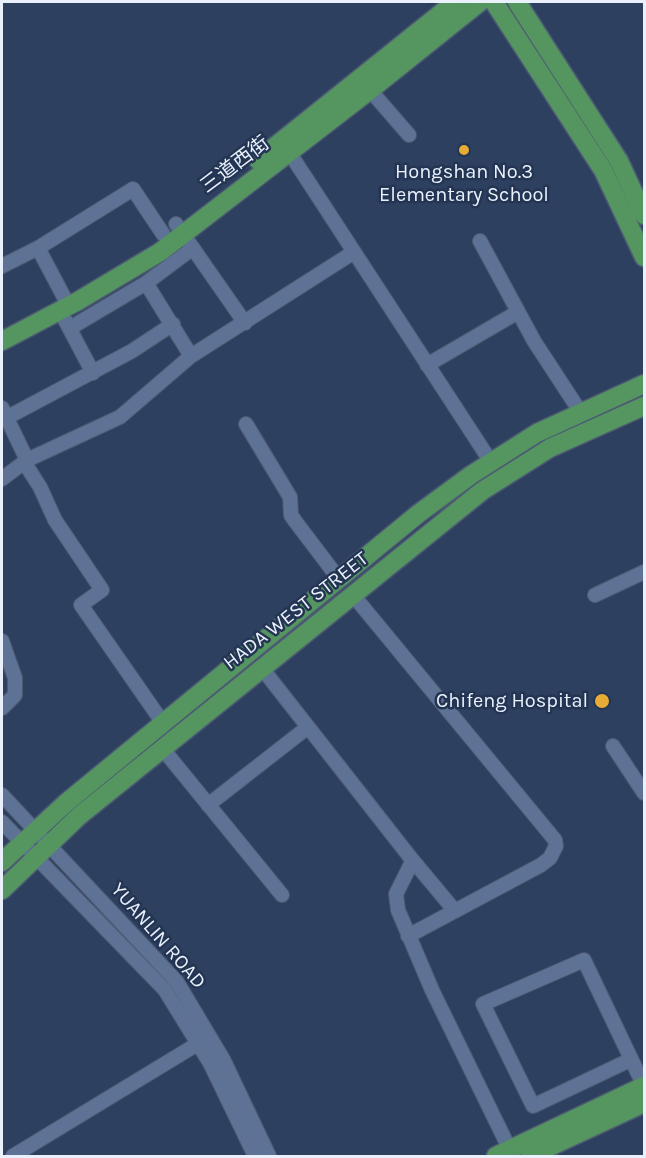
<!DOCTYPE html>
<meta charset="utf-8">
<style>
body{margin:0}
#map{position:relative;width:646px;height:1158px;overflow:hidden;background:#2e405f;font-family:Karla,sans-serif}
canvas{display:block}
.frame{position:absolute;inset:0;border:3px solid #eaf1fd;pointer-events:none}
</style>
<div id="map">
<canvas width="646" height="1158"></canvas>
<div class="frame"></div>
</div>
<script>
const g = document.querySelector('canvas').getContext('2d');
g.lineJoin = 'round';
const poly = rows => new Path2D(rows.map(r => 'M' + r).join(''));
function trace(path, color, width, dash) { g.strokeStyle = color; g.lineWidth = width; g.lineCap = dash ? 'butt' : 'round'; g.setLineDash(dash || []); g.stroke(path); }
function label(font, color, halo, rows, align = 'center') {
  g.font = font + ' Karla,"Noto Sans SC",sans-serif'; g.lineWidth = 5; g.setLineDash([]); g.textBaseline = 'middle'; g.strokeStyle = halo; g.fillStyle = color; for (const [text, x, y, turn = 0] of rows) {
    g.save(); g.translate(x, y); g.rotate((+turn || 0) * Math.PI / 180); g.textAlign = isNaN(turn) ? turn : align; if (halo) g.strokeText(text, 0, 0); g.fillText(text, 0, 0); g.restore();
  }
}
const minor = poly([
 [370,90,409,135],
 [289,152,491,462],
 [176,224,245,323],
 [480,241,534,341,581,413],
 [38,248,64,297],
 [2,266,38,248,133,189,163,234],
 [146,283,191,356],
 [65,320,93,373],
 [70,328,146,283,193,248],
 [427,365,518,312],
 [2,408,27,460],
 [6,418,132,351,173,324],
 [246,424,290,497,291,515,295,521,339,579],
 [24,462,40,487,55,520,102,590,81,605,163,723],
 [2,479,27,460,120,417,191,356,354,252],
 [353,595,555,840,556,846,550,858,541,865,408,936],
 [595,595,644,572],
 [2,641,15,678,15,695,2,708],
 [261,667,410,857,412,862,396,894,398,910,432,990,510,1150],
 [613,746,644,793],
 [162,748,282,895],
 [2,795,177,982,223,1059,269,1156],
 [208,805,308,727],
 [2,822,165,990,210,1063,255,1156],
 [410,857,455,911],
 [630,1060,533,1106,483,1004,584,960,644,1086],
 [13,1156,199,1043]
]);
const major = poly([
 [494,2,603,170,644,257],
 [517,2,619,161,644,215],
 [258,160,455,2],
 [2,341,78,301,160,252,370,90,480,2],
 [2,862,67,802,418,514,471,475,537,433,644,384],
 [2,890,79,816,482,491,550,448,644,406],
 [496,1156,644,1086],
 [530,1156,644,1103]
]);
const markers = [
 [464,150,6,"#e6ac36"],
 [602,701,8,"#e6ac36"]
];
const streetNames = [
 ["三道西街",235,165,-37],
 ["HADA WEST STREET",296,611,-38],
 ["YUANLIN ROAD",158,936,49]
];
const poiNames = [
 ["Hongshan No.3",464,172],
 ["Elementary School",464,195],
 ["Chifeng Hospital",588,701,"right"]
];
trace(minor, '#4c5b73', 16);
trace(major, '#4c5b73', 21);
trace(minor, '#5d7294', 14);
trace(major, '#549560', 18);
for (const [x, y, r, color] of markers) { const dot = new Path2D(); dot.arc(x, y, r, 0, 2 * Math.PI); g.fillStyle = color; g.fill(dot); trace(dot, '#243553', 2); }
label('20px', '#eaf1fd', '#243553', streetNames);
label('20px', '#eaf1fd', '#243553', poiNames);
</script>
